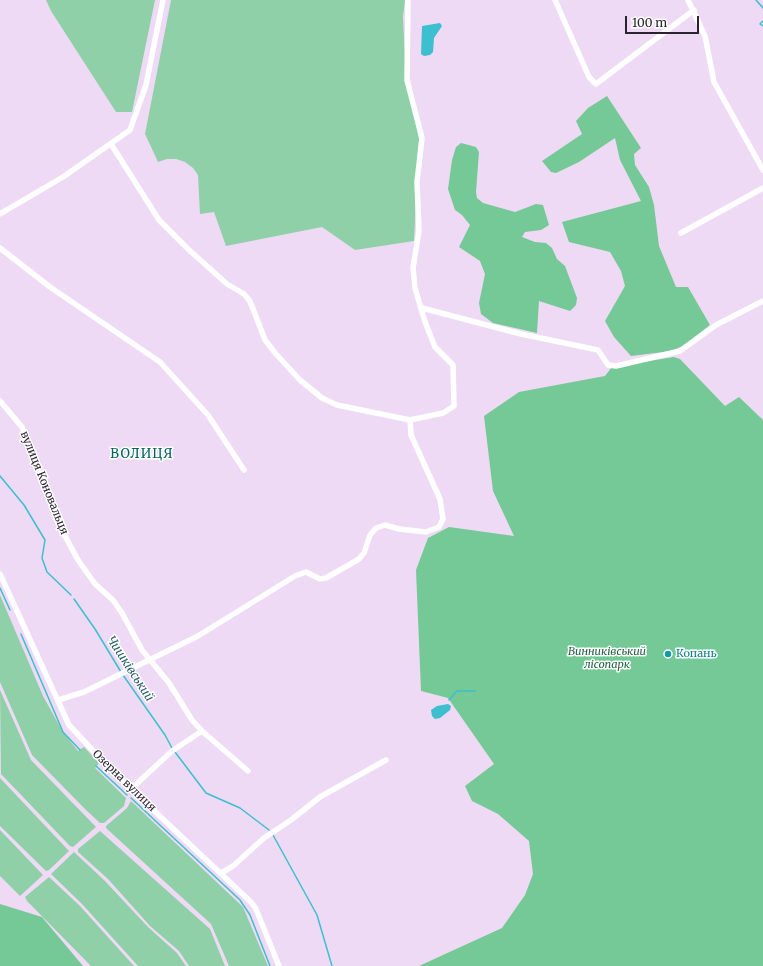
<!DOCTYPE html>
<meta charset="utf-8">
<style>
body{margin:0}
#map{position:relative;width:763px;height:966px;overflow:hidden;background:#eedaf4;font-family:Merriweather,serif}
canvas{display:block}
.scale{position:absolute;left:625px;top:16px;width:74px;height:18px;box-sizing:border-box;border:2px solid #2b232d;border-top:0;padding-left:5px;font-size:12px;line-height:14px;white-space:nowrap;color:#2b232d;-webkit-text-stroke:3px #fff;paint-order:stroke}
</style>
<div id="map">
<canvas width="763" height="966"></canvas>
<div class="scale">100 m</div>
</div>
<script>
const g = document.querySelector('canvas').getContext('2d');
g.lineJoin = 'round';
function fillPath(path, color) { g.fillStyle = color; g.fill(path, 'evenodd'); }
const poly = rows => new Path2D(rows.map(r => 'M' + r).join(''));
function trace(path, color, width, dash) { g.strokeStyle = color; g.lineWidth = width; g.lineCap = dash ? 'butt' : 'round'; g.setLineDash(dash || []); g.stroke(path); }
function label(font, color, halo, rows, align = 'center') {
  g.font = font + ' Merriweather,serif'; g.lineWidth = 3; g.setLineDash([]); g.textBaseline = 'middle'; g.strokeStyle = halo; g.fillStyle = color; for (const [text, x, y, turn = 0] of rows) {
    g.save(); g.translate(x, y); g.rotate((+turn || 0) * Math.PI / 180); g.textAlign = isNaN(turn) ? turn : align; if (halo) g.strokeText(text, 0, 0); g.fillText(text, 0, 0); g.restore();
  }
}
const green = poly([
 [46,0,155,0,132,112,116,112,51,11],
 [171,0,405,0,403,17,406,80,419,139,414,241,355,250,322,227,226,246,214,212,200,214,198,175,193,168,185,162,176,159,167,159,158,162,145,134],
 [0,595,43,696,63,732,78,751,84,747,99,763,95,768,126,798,124,806,104,823,100,823,85,809,32,755,0,682],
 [0,690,31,760,96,827,73,847,70,846,1,774],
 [0,778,69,851,49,870,46,871,0,826],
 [131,801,243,907,268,966,229,966,211,924,106,828,106,826,127,808],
 [0,830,43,875,20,896,0,876],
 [100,831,210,929,225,966,189,966,179,951,150,926,108,879,78,852,78,849],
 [74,852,105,881,148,927,177,953,186,966,138,966,82,904,51,874],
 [49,877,80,906,134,966,91,966,27,901,25,897]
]);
const forest = poly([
 [607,96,641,148,634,154,635,165,649,187,654,205,659,246,676,287,688,287,710,325,683,346,671,351,631,356,614,337,605,321,625,286,621,271,610,252,569,242,562,222,641,201,620,160,615,138,579,162,556,173,551,172,542,161,582,134,576,121,588,108],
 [461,143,476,147,479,152,476,192,477,198,483,203,515,212,536,204,543,205,549,225,541,230,525,232,522,237,535,242,546,243,552,248,557,259,565,266,577,298,576,305,570,311,539,301,537,333,493,323,481,314,479,303,485,274,480,261,459,247,470,225,462,215,455,210,448,189,452,160,456,147],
 [674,357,680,359,725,406,739,397,763,420,763,966,419,966,502,928,525,895,533,874,529,841,498,814,472,801,465,786,494,764,448,698,421,691,416,570,428,538,449,527,514,536,493,491,484,416,519,392,605,376,612,367],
 [0,904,42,917,83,966,0,966]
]);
const water = poly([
 [440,23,442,26,434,38,433,52,430,55,424,56,421,54,422,26],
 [448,704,451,706,450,710,440,718,435,719,432,716,431,710,437,706]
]);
const stream = poly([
 [756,0,763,8],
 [763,21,760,24,763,26],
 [0,476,24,505,45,540,42,558,47,572,71,595],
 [0,588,10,610],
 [74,599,95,629,121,672],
 [21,634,63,732,80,750],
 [123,675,165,735,172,748],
 [449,700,457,691,475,691],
 [175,752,206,793,240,808,269,830],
 [96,766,127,795],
 [131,798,240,900,250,915,270,966],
 [273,835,317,915,332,966]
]);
const minor = poly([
 [555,0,589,77,596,84,694,10],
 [688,0,705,36,714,82,763,170],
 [111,144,159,220,188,249,227,284,244,294,250,301,265,340,276,354,300,380,322,398,337,405,410,420,443,413,454,406,453,365,435,347,425,322,415,288,413,268,419,231,417,182,422,138,407,80,408,0],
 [0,214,63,177,130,130,146,85,163,0],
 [681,233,763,188],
 [0,248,50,287,160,362,208,415,244,470],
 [422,308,521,334,598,350,608,365,616,366,680,351,716,325,763,301],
 [0,401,22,427,58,523,78,560,95,584,113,600,122,613,142,650,169,683,192,720,202,731,248,771],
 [0,574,69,725,113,772,252,903,256,909,279,966],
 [58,700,84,692,198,636,295,576,306,572,320,579,326,578,359,559,364,553,370,535,376,528,385,525,399,529,426,532,439,527,443,519,440,499,411,435,410,420],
 [131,789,172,751,202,731],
 [221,873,233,866,264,838,291,820,320,797,386,760]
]);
const markers = [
 [668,654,4,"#0f9aa8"]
];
const streetNames = [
 ["вулиця Коновальця",44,483,68],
 ["Озерна вулиця",124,781,44]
];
const parkNames = [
 ["Винниківський",607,652],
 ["лісопарк",607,665]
];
const cultureNames = [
 ["Копань",676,654]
];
const waterNames = [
 ["Чишківський",130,669,57]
];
const quarterNames = [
 ["ВОЛИЦЯ",142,454]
];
fillPath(green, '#90d0a8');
fillPath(forest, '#74c996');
fillPath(water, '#3dbfcf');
trace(stream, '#3dbfcf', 1.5);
trace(minor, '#fff', 5.5);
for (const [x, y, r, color] of markers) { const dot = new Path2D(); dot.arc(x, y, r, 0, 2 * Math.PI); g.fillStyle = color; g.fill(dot); trace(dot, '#fff', 1.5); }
label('11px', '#2b232d', '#fff', streetNames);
label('italic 11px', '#22603e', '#fff', parkNames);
label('11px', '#0d838f', '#fff', cultureNames, 'left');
label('italic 12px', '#2d6168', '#fff', waterNames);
g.letterSpacing = '1px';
label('13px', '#00645d', '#fff', quarterNames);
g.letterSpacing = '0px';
</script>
